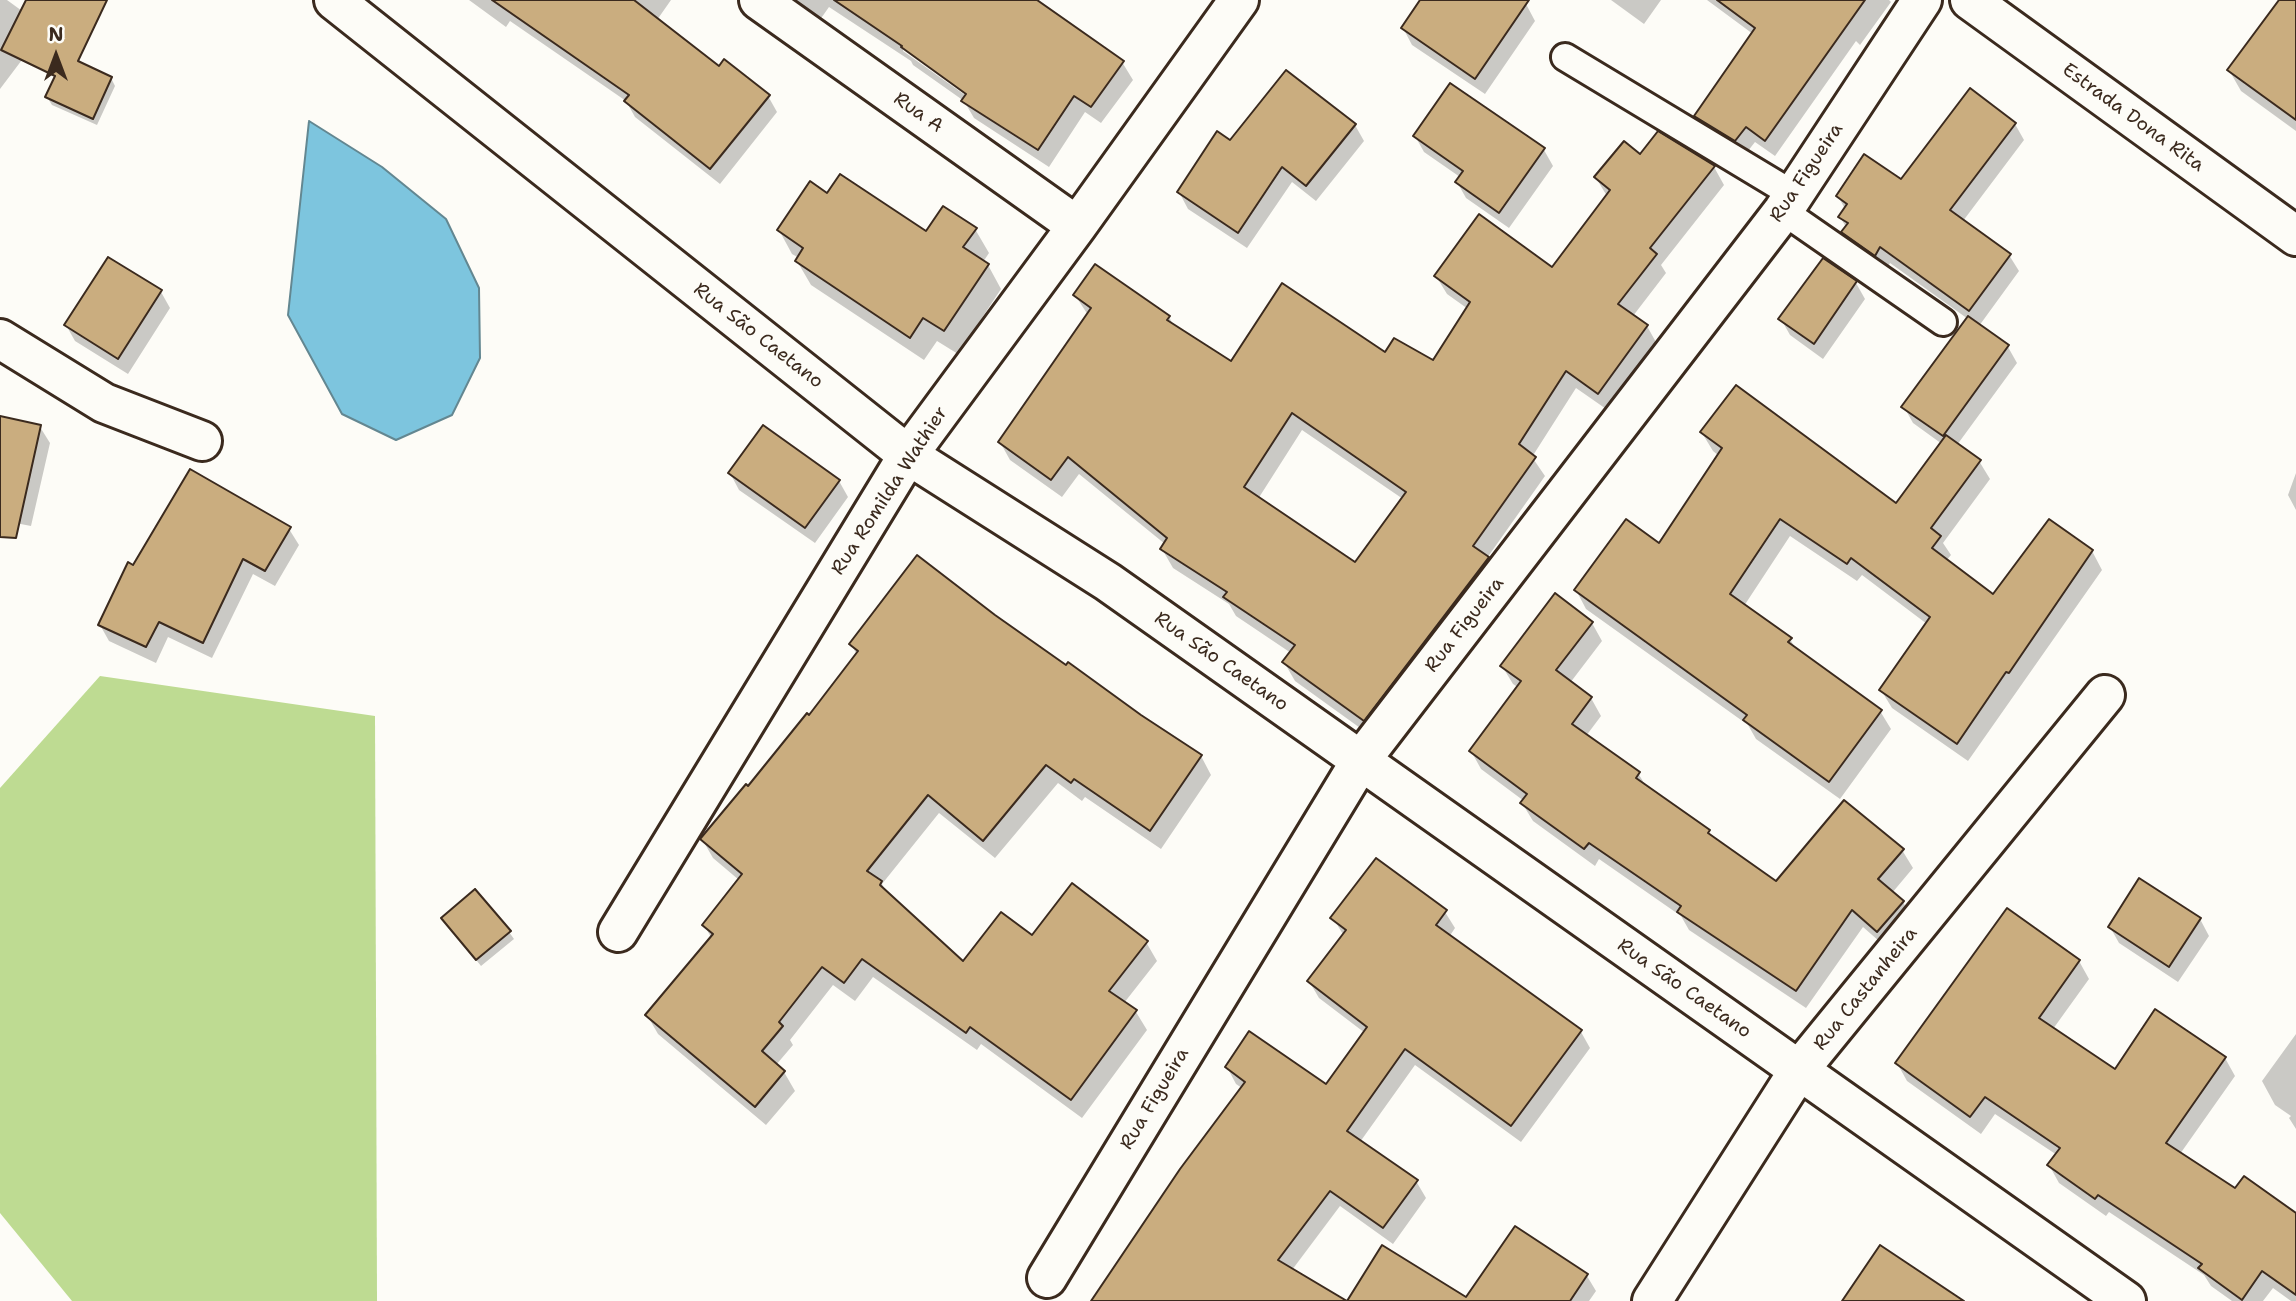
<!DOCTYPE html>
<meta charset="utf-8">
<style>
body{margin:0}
#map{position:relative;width:2296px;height:1301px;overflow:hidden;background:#fdfcf7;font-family:"Shantell Sans",sans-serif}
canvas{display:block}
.north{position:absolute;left:21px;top:21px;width:70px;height:70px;-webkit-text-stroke:5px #fdfcf7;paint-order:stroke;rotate:0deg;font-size:19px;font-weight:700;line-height:28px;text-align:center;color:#3b2a1e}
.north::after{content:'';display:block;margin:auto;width:24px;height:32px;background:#3b2a1e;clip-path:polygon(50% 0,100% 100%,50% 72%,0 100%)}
</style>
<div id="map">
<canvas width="2296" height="1301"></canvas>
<div class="north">N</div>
</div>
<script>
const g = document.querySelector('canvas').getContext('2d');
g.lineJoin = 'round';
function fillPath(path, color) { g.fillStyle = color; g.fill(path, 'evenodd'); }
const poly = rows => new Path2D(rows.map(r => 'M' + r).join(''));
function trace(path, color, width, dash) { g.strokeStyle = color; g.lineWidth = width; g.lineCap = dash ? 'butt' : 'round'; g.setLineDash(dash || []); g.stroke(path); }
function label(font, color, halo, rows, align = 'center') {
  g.font = font + ' "Shantell Sans",sans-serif'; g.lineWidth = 7; g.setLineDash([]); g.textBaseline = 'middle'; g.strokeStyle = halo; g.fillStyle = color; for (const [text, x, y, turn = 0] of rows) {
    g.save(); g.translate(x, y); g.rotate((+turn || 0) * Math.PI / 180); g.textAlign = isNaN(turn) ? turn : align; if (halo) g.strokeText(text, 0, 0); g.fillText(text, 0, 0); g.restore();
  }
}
const green = poly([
 [100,676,375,716,377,1301,72,1301,0,1213,0,788]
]);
const water = poly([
 [309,121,382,167,446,219,479,288,480,358,452,415,396,440,342,414,288,315,309,121]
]);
const shadow = poly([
 [0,0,7,0,29,16,40,36,0,89],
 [469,0,671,0,657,20,719,68,768,96,777,112,720,184,635,117,626,101,510,21,506,27],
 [784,0,989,0,1122,62,1133,80,1101,123,1085,112,1049,167,974,118,964,101,913,65,911,61,829,7,817,24],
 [903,46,974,97,972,100,903,51],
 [1422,0,1519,0,1526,4,1535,21,1485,94,1412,45,1403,28],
 [1611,0,1661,0,1644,24],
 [1707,0,1889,0,1891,2,1860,45,1856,41,1775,156,1755,142,1744,156,1705,132,1696,116,1753,34],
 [2282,0,2296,0,2296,131,2241,91,2229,70],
 [111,78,115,86,97,125,52,105,47,97],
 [2015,124,2024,140,1963,221,2009,255,2019,271,1979,326,2008,347,2017,363,1957,445,1979,461,1990,479,1943,543,1951,555,1946,561,1994,597,2092,551,2102,570,1968,761,1892,708,1881,690,1927,624,1862,575,1857,581,1790,536,1744,606,1790,639,1797,651,1880,711,1891,729,1840,799,1756,739,1748,725,1586,609,1576,590,1659,545,1719,456,1713,451,1702,433,1896,506,1942,444,1913,423,1904,407,1968,319,1890,263,1885,271,1852,248,1843,232,1846,227,1840,217,1845,209,1838,196,1902,182],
 [1355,125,1364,141,1316,201,1292,182,1247,248,1188,209,1179,192,1231,142],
 [1415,136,1544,150,1553,166,1509,228,1466,198,1457,182,1460,177,1424,152],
 [1641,156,1714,167,1724,185,1661,265,1666,273,1633,316,1647,326,1657,344,1609,411,1576,388,1532,457,1545,476,1487,558,1498,577,1374,738,1295,681,1284,662,1291,653,1236,616,1229,604,1173,568,1162,549,1165,544,1079,474,1062,497,1010,460,1000,442,1088,315,1075,295,1169,317,1174,326,1232,363,1386,354,1434,362,1468,309,1447,294,1436,276,1552,270,1607,196,1596,178],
 [1302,430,1403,499,1356,564,1258,499],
 [828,196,927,233,975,229,989,253,983,262,988,265,1001,289,958,354,937,341,924,360,811,285,797,261,799,258,792,254,779,230],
 [1856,283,1865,299,1823,359,1790,335,1781,319],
 [161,292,170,308,128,374,75,341,66,325],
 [0,418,40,427,50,443,31,526,0,520],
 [730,473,839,481,848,497,815,543,739,490],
 [2296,473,2296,510,2288,495],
 [289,529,299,545,275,586,253,574,212,658,168,637,156,663,109,641,100,625,134,567],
 [994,616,1201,756,1211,775,1161,849,1085,797,1082,801,1058,783,995,858,939,813,882,884,889,897,963,964,1032,937,1146,942,1157,961,1124,1003,1136,1012,1147,1030,1082,1118,981,1044,977,1050,873,977,855,1001,833,985,790,1040,793,1045,776,1065,784,1072,795,1091,766,1125,658,1034,647,1015,712,939,704,925,739,880,713,858,702,839,810,717,857,655,851,644],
 [1592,623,1602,641,1570,683,1591,698,1601,716,1586,736,1638,773,1647,788,1708,832,1712,838,1776,883,1902,850,1913,868,1892,893,1903,902,1913,920,1888,949,1863,927,1806,1008,1689,930,1681,916,1599,859,1595,866,1533,821,1522,803,1524,801,1481,769,1471,751,1519,688,1513,684,1502,666],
 [1445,912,1455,928,1449,937,1581,1032,1590,1048,1521,1142,1415,1065,1360,1142,1416,1181,1426,1198,1393,1244,1340,1206,1292,1270,1341,1301,1092,1301,1242,1088,1236,1084,1227,1067,1327,1087,1365,1033,1319,998,1309,981,1344,936,1333,918],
 [443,919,509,932,514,939,481,966],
 [2200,919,2209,936,2178,982,2119,943,2110,927],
 [2079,961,2089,979,2053,1029,2116,1072,2225,1058,2235,1076,2180,1154,2235,1190,2296,1215,2296,1301,2291,1301,2273,1288,2263,1301,2232,1301,2211,1286,2204,1275,2109,1212,2106,1216,2059,1183,2049,1165,2057,1155,1995,1114,1981,1134,1907,1081,1897,1063],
 [2296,1034,2296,1129,2289,1118,2291,1116,2275,1105,2262,1081],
 [1587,1276,1596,1291,1589,1301,1352,1301,1467,1299]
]);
const building = poly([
 [26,0,107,0,78,61,112,77,93,119,45,97,55,76,1,50,26,0],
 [492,0,634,0,719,66,724,59,770,95,710,169,624,101,629,95,492,0],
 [834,0,1037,0,1124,61,1091,107,1074,96,1038,150,961,101,966,94,901,47,902,46,834,0],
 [1420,0,1529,0,1475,79,1401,28,1420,0],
 [1717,0,1865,0,1765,141,1746,127,1735,141,1694,116,1755,28,1717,0],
 [2279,0,2296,0,2296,120,2227,70,2279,0],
 [1286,70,1356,124,1306,186,1282,167,1238,233,1177,192,1217,131,1230,140,1286,70],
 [1450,83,1545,148,1499,213,1455,182,1463,171,1413,136,1450,83],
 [1970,88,2016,123,1950,210,2011,254,1969,311,1880,247,1875,256,1841,232,1848,223,1838,217,1847,204,1836,196,1864,154,1901,179,1970,88],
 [1658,131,1715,166,1650,248,1657,254,1618,304,1648,325,1598,394,1566,371,1519,444,1536,457,1473,546,1489,557,1364,721,1282,662,1295,645,1223,597,1227,592,1160,549,1167,538,1068,457,1051,480,998,442,1091,308,1073,295,1095,264,1170,316,1167,320,1231,361,1282,283,1385,352,1394,338,1433,360,1470,302,1434,276,1479,214,1552,267,1610,190,1594,177,1624,141,1640,154,1658,131],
 [1292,413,1406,492,1355,562,1244,487,1292,413],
 [840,174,926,231,943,206,977,228,963,247,989,264,944,331,923,318,910,338,795,261,803,248,777,230,810,181,827,193,840,174],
 [108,257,162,290,118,359,64,325,108,257],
 [1823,258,1857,281,1814,344,1778,319,1823,258],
 [1968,316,2009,345,1943,436,1901,407,1968,316],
 [1736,385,1896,503,1946,435,1981,460,1931,528,1941,536,1932,548,1993,594,2049,519,2093,550,2009,673,2006,672,1957,744,1879,690,1930,617,1851,558,1847,564,1780,519,1730,594,1792,638,1788,642,1882,710,1829,782,1743,720,1747,715,1574,590,1626,519,1659,543,1722,448,1700,432,1736,385],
 [0,416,41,425,16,538,0,537,0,416],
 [763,425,840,480,805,528,728,473,763,425],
 [190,469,291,527,265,571,243,559,203,643,159,622,146,647,98,625,128,562,133,565,190,469],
 [917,555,995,615,1066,665,1068,662,1141,715,1202,755,1150,831,1074,779,1071,783,1046,765,983,841,928,795,867,871,882,881,880,885,963,961,1001,912,1032,935,1072,883,1148,941,1109,991,1137,1010,1071,1100,970,1027,966,1033,862,959,844,983,822,967,779,1022,783,1026,762,1051,785,1071,755,1107,645,1015,713,934,702,925,742,874,700,839,746,784,748,786,807,713,809,715,858,651,849,644,917,555],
 [1555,593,1593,622,1556,670,1592,697,1572,724,1640,772,1636,778,1710,830,1708,833,1776,881,1844,800,1904,849,1878,879,1904,901,1877,932,1852,910,1796,991,1677,912,1681,906,1589,843,1584,849,1520,803,1527,794,1469,751,1521,681,1500,666,1555,593],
 [1376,858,1447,910,1436,925,1582,1030,1511,1126,1405,1049,1347,1131,1418,1180,1383,1228,1330,1191,1278,1260,1347,1301,1382,1245,1466,1297,1515,1226,1588,1274,1570,1301,1091,1301,1180,1169,1245,1082,1225,1067,1249,1031,1326,1084,1367,1027,1307,981,1346,930,1330,918,1376,858],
 [2139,878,2201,918,2169,967,2108,927,2139,878],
 [475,889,511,931,476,960,441,918,475,889],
 [2007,908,2080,960,2039,1018,2115,1069,2155,1009,2226,1057,2166,1143,2235,1188,2244,1176,2296,1213,2296,1295,2262,1271,2242,1300,2198,1268,2202,1264,2098,1195,2095,1199,2047,1165,2060,1148,1985,1097,1970,1117,1895,1063,2007,908],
 [1880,1245,1964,1301,1842,1301,1880,1245]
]);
const service = poly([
 [1565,57,1794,195],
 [1783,211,1943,322]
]);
const minor = poly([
 [334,0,908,455,1108,582,2126,1301],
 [759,0,1077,226],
 [0,339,104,403,202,441],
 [618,932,908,455,1077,226,1239,0],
 [1047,1278,1361,760,1783,211,1922,0],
 [1652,1301,1799,1070,2105,695]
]);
const tertiary = poly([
 [1970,0,2296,236]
]);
const streetNames = [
 ["Rua A",918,113,35],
 ["Estrada Dona Rita",2133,118,36],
 ["Rua Figueira",1807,173,-56],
 ["Rua São Caetano",758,336,38],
 ["Rua Romilda Wathier",890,491,-57],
 ["Rua Figueira",1465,625,-52],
 ["Rua São Caetano",1221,662,35],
 ["Rua São Caetano",1684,989,35],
 ["Rua Castanheira",1866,989,-51],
 ["Rua Figueira",1155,1099,-59]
];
fillPath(green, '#bedb92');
fillPath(water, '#7dc5de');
trace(water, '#638791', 2);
fillPath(shadow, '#0003');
fillPath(building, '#caad7f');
trace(building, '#3b2a1e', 2);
trace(service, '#3b2a1e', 32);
trace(minor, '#3b2a1e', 44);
trace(tertiary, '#3b2a1e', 44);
trace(service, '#fdfcf7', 26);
trace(minor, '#fdfcf7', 38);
trace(tertiary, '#fdfcf7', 38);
label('19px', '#3b2a1e', '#fdfcf7', streetNames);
</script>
